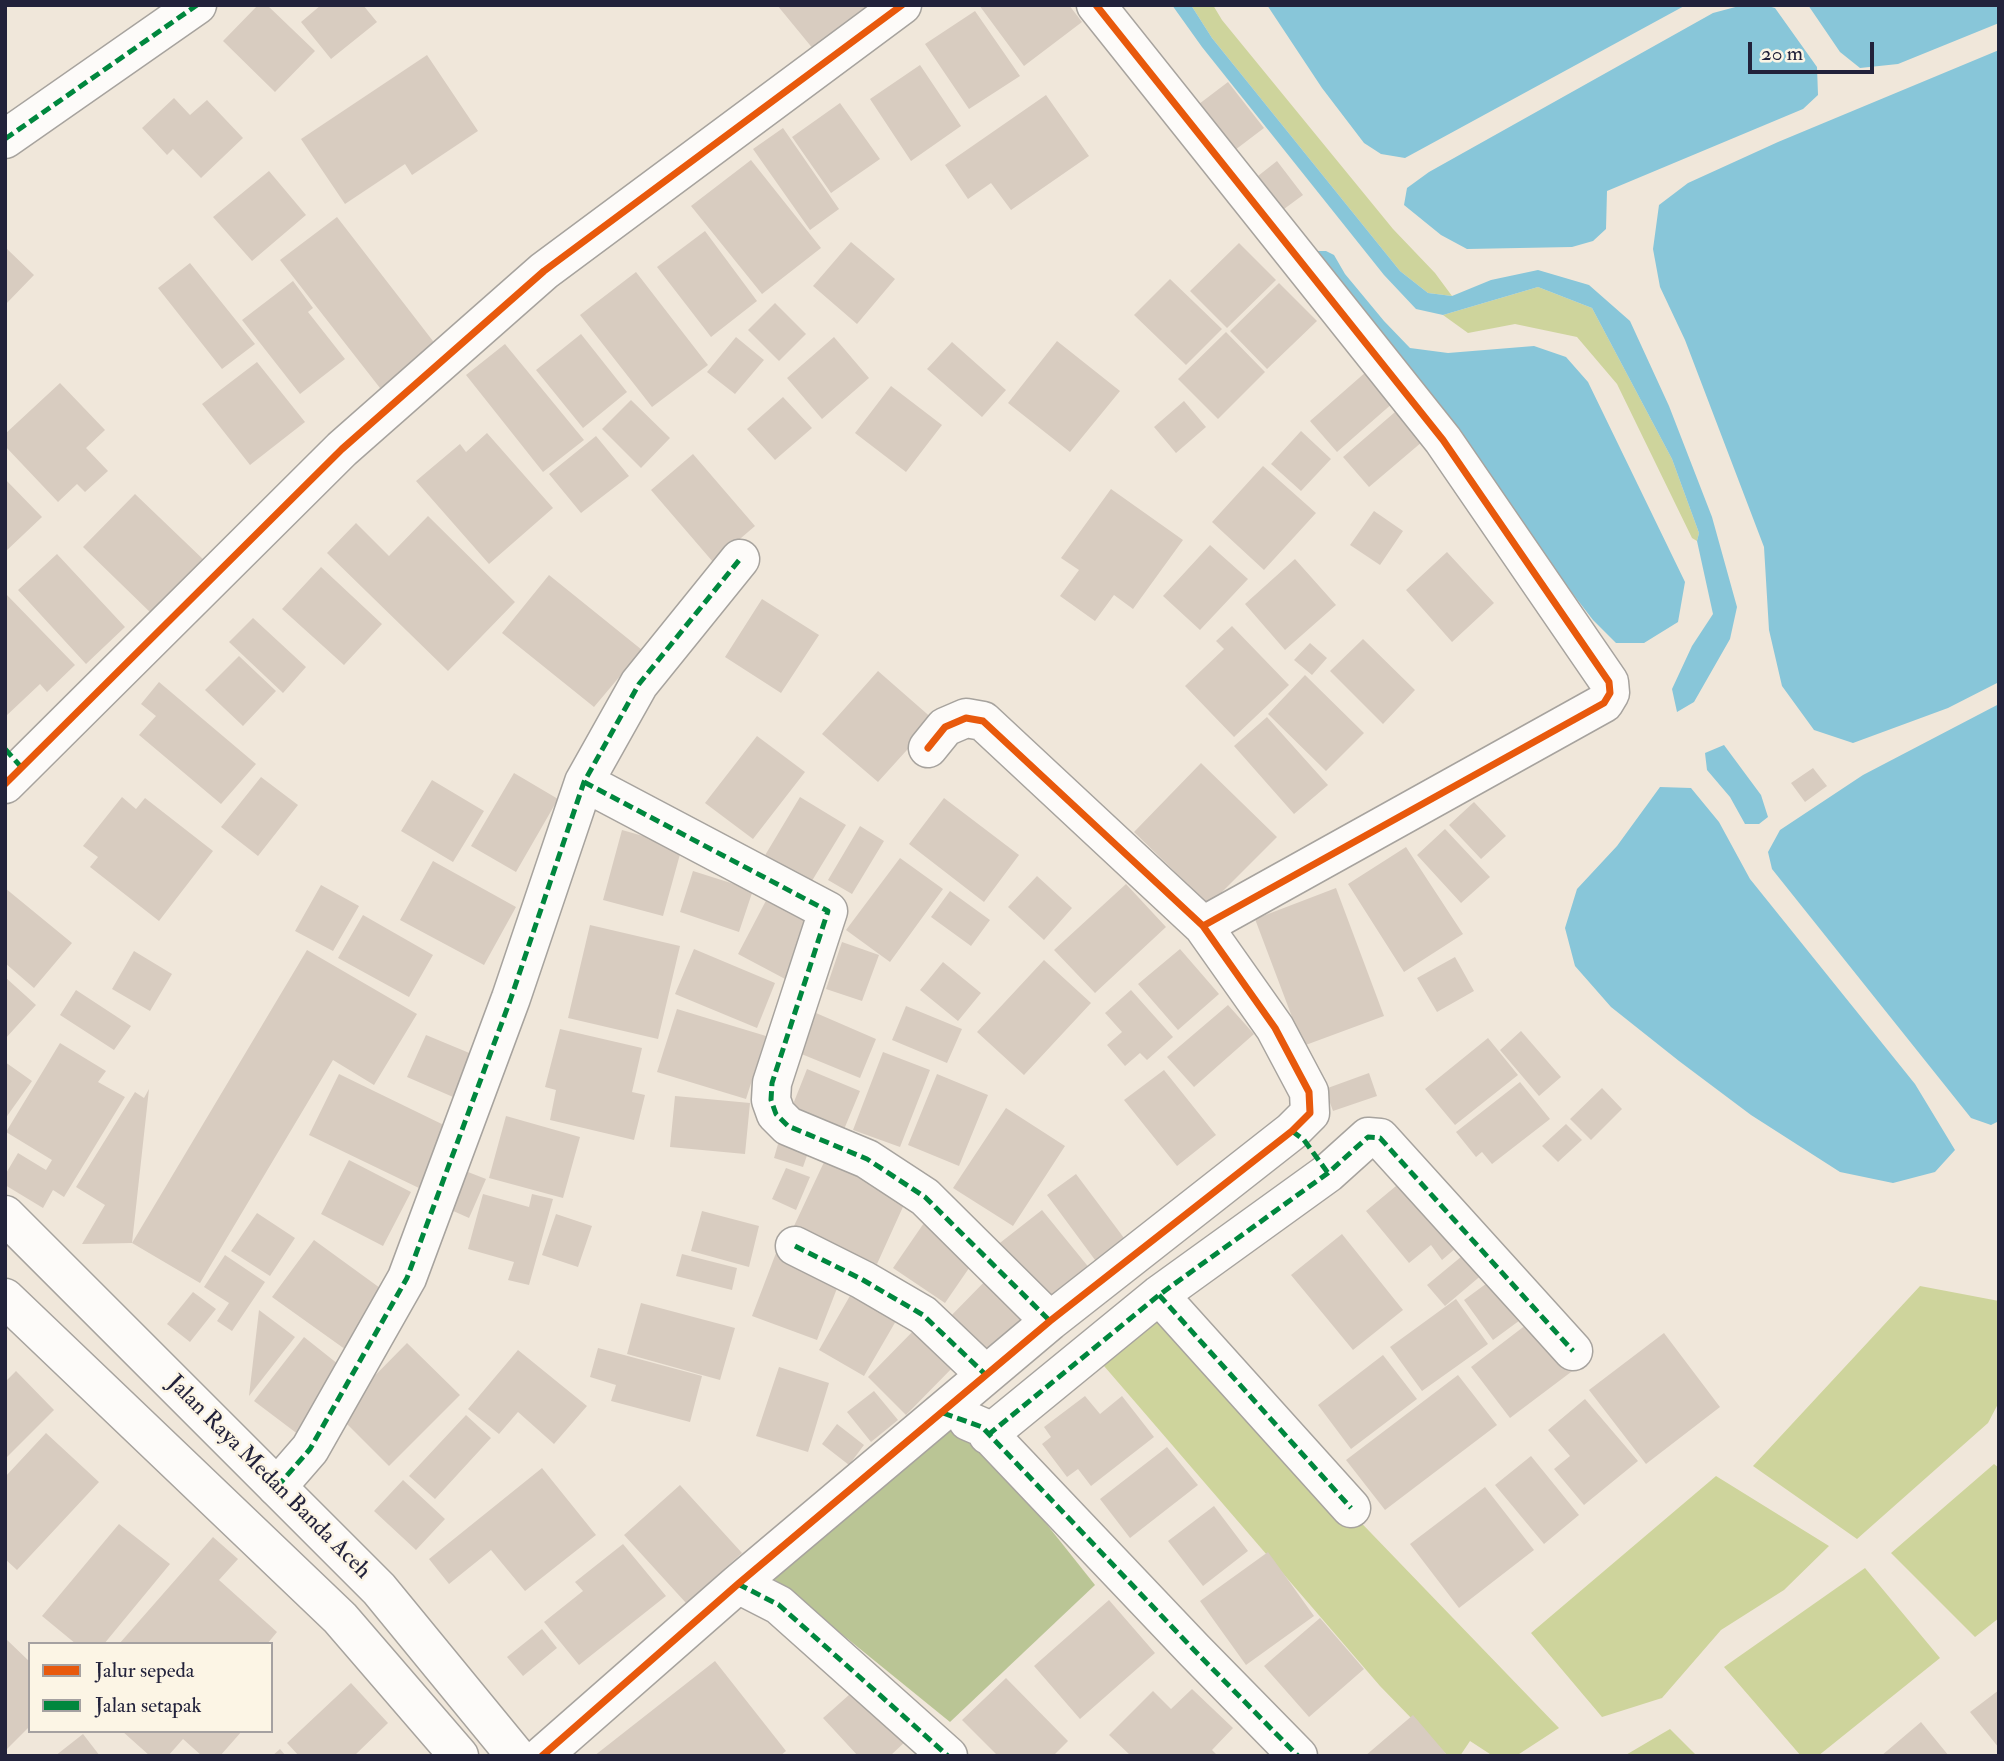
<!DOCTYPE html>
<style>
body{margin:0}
#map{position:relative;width:2004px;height:1761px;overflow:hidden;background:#f0e7da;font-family:"IM FELL Double Pica",serif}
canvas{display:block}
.frame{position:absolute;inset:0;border:7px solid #22223b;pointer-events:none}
.legend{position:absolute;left:28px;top:1642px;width:245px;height:91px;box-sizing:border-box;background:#fcf5e5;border:2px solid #a5a1a1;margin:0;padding:9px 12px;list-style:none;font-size:21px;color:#22223b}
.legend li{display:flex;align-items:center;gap:14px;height:35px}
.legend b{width:35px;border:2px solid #a5a1a1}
.scale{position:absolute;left:1748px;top:42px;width:126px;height:32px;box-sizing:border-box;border:4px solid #22223b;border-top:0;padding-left:9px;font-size:21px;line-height:24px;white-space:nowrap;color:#22223b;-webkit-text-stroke:5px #fcf5e5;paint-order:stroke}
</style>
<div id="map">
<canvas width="2004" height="1761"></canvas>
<div class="frame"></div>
<ul class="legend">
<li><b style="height:9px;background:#e8590c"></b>Jalur sepeda</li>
<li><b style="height:9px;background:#00873e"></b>Jalan setapak</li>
</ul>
<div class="scale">20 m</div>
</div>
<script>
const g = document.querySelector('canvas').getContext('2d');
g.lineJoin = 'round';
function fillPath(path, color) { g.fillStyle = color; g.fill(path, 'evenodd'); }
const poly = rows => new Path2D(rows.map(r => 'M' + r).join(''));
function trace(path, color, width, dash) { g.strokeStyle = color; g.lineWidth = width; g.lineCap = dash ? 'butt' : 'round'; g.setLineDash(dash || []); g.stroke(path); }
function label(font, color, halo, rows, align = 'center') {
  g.font = font + ' "IM FELL Double Pica",serif'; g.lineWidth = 5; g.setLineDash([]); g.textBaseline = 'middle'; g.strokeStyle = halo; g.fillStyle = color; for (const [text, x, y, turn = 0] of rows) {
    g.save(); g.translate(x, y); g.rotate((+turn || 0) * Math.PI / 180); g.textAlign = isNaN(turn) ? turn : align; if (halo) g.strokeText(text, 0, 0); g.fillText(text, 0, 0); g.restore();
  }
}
const green = poly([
 [1191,5,1213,5,1222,20,1393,229,1435,273,1452,296,1428,293,1400,271,1212,38],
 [1538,287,1592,308,1672,459,1699,533,1697,541,1692,538,1617,384,1577,337,1515,324,1468,333,1443,315],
 [1920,1286,1999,1301,1999,1402,1988,1423,1857,1539,1753,1466],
 [1157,1311,1559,1728,1516,1756,1493,1756,1470,1741,1460,1756,1448,1756,1380,1686,1098,1359],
 [1994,1464,1999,1468,1999,1618,1975,1637,1891,1553],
 [1716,1476,1829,1546,1784,1590,1721,1630,1662,1698,1602,1717,1531,1633],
 [1865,1568,1940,1658,1818,1756,1801,1756,1724,1667],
 [1670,1729,1697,1756,1624,1756]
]);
const forest = poly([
 [963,1419,1095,1585,950,1722,769,1575]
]);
const water = poly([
 [1172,5,1191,5,1212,38,1400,271,1428,293,1452,296,1491,280,1538,270,1589,285,1630,321,1669,406,1712,517,1737,607,1730,639,1694,702,1677,712,1672,689,1692,646,1713,614,1697,541,1699,533,1672,459,1592,308,1538,287,1443,315,1416,309,1384,275,1202,47],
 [1267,5,1686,5,1405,158,1381,154,1364,143,1322,88],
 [1743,5,1764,5,1775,8,1817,67,1818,95,1803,109,1607,191,1606,229,1593,241,1572,247,1467,249,1441,235,1404,205,1407,188,1429,172,1713,13],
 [1808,5,1999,5,1999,23,1898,64,1860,68,1840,52],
 [1999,50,1999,682,1948,708,1853,743,1814,730,1782,686,1769,630,1764,547,1685,340,1660,287,1653,249,1659,205,1688,183,1778,142],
 [1316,251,1326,251,1334,255,1345,274,1384,321,1410,348,1448,353,1534,346,1566,357,1588,382,1685,582,1678,622,1644,643,1616,643,1593,620,1327,276],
 [1999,704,1999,1121,1991,1125,1971,1118,1772,869,1768,852,1780,830,1863,775],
 [1724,745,1761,795,1768,817,1759,824,1745,824,1730,797,1707,770,1705,753],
 [1660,787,1691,788,1719,822,1750,879,1915,1084,1955,1150,1935,1172,1893,1183,1840,1172,1751,1115,1679,1061,1611,1007,1575,966,1565,928,1577,889,1617,846]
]);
const building = poly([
 [258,5,267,5,315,51,275,92,223,41],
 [321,5,363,5,377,22,331,59,301,22],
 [777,5,868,5,814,50],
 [979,5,1069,5,1082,22,1024,66],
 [975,11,1020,76,969,109,925,44],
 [427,55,478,131,412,175,405,164,345,204,301,139],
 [920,65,961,126,911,161,870,99],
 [1228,82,1264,128,1235,150,1199,104],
 [1046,95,1089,156,1011,210,991,183,968,199,945,165],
 [174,98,190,115,207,100,243,138,201,178,173,149,167,155,142,128],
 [840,103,880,159,831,193,792,137],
 [783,128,839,209,810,230,753,149],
 [751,160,821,248,762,294,691,206],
 [1277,161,1303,195,1284,209,1258,176],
 [269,171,306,215,252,261,213,217],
 [337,217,443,354,387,397,280,260],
 [705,231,757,301,711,337,657,267],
 [851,242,895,279,857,324,813,286],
 [1239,243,1276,280,1227,328,1190,291],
 [5,247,34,275,5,305],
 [190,263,255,344,222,369,158,288],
 [636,272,708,365,652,407,580,315],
 [1170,279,1222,329,1186,365,1134,315],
 [293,281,313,308,308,312,345,359,300,394,242,320],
 [1279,283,1317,321,1267,369,1230,331],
 [775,303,806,334,779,361,748,330],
 [1226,332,1265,372,1218,419,1178,379],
 [581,334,627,392,583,428,536,370],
 [736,337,764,360,735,394,707,372],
 [834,337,869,378,822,419,787,378],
 [1057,341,1120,391,1070,452,1008,403],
 [952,342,1006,390,982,417,927,369],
 [505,344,584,440,543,472,466,375],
 [257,362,305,422,250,465,202,404],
 [1375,364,1402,395,1337,452,1310,421],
 [60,383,105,430,86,448,108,471,85,492,77,484,58,502,5,446,5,434],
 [891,386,942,425,906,472,855,433],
 [783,397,812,428,775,460,747,429],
 [631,400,670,438,641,468,602,429],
 [1184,401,1206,427,1176,453,1154,427],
 [1402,406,1429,436,1369,487,1343,457],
 [1301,431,1331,459,1301,491,1271,464],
 [487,433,553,508,489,564,416,481,460,444,466,452],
 [596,436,629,476,581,513,549,474],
 [693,454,755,526,713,562,651,490],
 [1263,466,1316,513,1264,570,1212,522],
 [5,479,42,517,5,552],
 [1111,489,1183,540,1133,609,1114,595,1095,621,1060,596,1079,570,1061,558],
 [135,494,207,563,154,616,83,547],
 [1374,511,1403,531,1380,565,1350,545],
 [428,516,515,602,448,671,327,553,356,523,389,556],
 [1210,545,1248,579,1200,630,1163,596],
 [1447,552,1494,603,1452,642,1406,590],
 [57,554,125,627,86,664,18,590],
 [1295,559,1336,605,1285,650,1245,604],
 [321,567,382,624,344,665,282,609],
 [549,575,642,650,594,707,502,633],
 [5,593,75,665,47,692,40,684,5,717],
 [762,599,819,635,781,693,725,657],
 [253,618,306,667,283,693,229,642],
 [1232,626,1289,685,1234,737,1185,686,1224,649,1216,641],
 [1363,639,1415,690,1383,724,1330,671],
 [1310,643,1327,658,1312,675,1294,660],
 [239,656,276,691,243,726,205,690],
 [878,671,934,720,878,782,822,734],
 [1305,675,1364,733,1326,771,1268,714],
 [159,682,256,764,221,804,139,735,156,716,141,704],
 [1267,717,1328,785,1294,814,1234,746],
 [757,736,805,772,753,839,705,803],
 [1201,763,1277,837,1209,905,1134,832],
 [1813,768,1827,786,1805,802,1791,783],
 [514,773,558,799,516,872,471,846],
 [261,777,298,805,258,856,221,827],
 [432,780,484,811,453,862,401,831],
 [122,797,136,809,145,798,213,851,159,921,90,867,98,857,83,846],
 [800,797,846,825,807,889,761,862],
 [944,798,1019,855,984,902,909,844],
 [1474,802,1506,836,1481,859,1449,825],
 [860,826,884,841,852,894,828,880],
 [1445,829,1490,877,1461,903,1417,855],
 [622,830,682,847,663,916,603,900],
 [1406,847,1463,934,1404,972,1348,884],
 [900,858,943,889,890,962,846,930],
 [433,861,516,907,484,965,400,920],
 [693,871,753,890,739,932,680,912],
 [1037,876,1072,908,1044,940,1008,907],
 [1126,884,1166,927,1095,993,1054,950],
 [321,885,359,906,333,951,295,931],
 [5,888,72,943,34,988,5,963],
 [1336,888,1384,1016,1303,1046,1255,919],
 [950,891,990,920,971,946,931,917],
 [770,893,820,920,787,980,738,954],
 [363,915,433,955,409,997,338,958],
 [590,925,680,946,658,1039,568,1018],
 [842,942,879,955,862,1001,826,989],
 [694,949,775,983,757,1028,675,994],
 [1180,949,1219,994,1178,1030,1138,984],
 [307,950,417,1014,374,1085,333,1060,200,1283,132,1243],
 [134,951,172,974,150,1011,112,989],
 [1455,957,1474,991,1437,1012,1417,978],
 [1044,960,1091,1003,1024,1075,977,1032],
 [943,962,981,993,958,1021,920,990],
 [5,977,36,1005,5,1039],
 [76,990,131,1026,114,1050,60,1015],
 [1131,990,1173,1037,1147,1060,1140,1053,1125,1066,1107,1045,1122,1032,1105,1013],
 [1228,1005,1254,1034,1194,1087,1167,1057],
 [906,1006,962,1029,947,1063,892,1040],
 [677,1009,766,1036,746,1099,657,1072],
 [816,1013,876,1039,860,1078,799,1053],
 [560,1029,642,1048,632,1092,645,1095,634,1140,550,1120,556,1090,545,1087],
 [1521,1031,1561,1077,1539,1096,1500,1050],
 [426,1035,479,1057,460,1100,407,1077],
 [1488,1038,1518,1075,1455,1125,1425,1089],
 [60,1043,106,1071,98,1082,125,1097,64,1197,53,1190,43,1208,5,1185,5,1175,18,1153,46,1170,52,1160,6,1132],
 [883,1052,930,1070,900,1147,853,1130],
 [5,1062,32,1081,5,1119],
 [807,1069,860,1091,840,1139,788,1117],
 [1164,1070,1216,1135,1177,1166,1124,1100],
 [1369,1073,1377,1096,1333,1111,1325,1089],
 [339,1074,450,1128,421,1189,309,1135],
 [937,1074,988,1095,959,1166,908,1145],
 [1520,1082,1550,1119,1492,1164,1482,1152,1476,1157,1456,1132],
 [1602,1088,1622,1109,1591,1140,1570,1119],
 [149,1089,132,1243,82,1244,105,1205,76,1187,135,1092,144,1098],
 [675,1096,750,1103,745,1154,670,1147],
 [1006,1108,1065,1146,1013,1226,953,1188],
 [506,1116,580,1137,563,1198,489,1178],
 [1566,1124,1582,1140,1558,1162,1542,1146],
 [780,1137,810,1147,803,1167,774,1158],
 [349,1160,411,1192,383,1246,321,1214],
 [825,1160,907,1198,877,1264,794,1226],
 [786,1168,810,1177,796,1210,772,1199],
 [468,1172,486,1179,469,1218,451,1210],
 [1076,1174,1127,1242,1098,1264,1047,1195],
 [1408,1176,1463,1242,1442,1260,1431,1245,1409,1263,1366,1211],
 [483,1194,529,1207,532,1194,553,1199,529,1285,508,1280,514,1262,468,1249],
 [1042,1210,1095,1275,1050,1311,996,1246],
 [702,1211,759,1226,749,1267,691,1251],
 [257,1213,295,1238,270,1276,231,1251],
 [556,1214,592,1226,578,1267,542,1255],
 [926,1220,978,1255,945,1303,893,1268],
 [1342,1234,1403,1310,1353,1350,1291,1275],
 [314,1240,391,1296,349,1352,272,1297],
 [1473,1247,1490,1268,1445,1306,1427,1285],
 [776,1253,841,1278,817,1340,752,1316],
 [682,1254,737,1268,732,1290,676,1276],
 [225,1255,265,1282,232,1331,217,1321,229,1303,204,1287],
 [992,1274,1037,1319,989,1368,943,1324],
 [1498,1275,1527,1315,1493,1340,1464,1300],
 [855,1287,900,1314,864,1376,819,1350],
 [193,1292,216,1309,190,1342,167,1324],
 [1456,1299,1488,1344,1422,1391,1390,1347],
 [641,1303,735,1328,720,1380,627,1354],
 [259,1310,295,1337,249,1396],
 [1535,1318,1575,1369,1510,1418,1471,1367],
 [920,1324,958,1362,906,1415,868,1377],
 [1664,1333,1720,1407,1646,1464,1589,1390],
 [304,1337,348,1372,299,1435,254,1401],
 [407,1343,460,1395,389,1466,337,1414],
 [598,1348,702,1376,690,1422,611,1401,616,1385,590,1377],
 [518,1350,587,1406,554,1444,518,1412,499,1434,468,1409],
 [1383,1355,1417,1399,1351,1449,1318,1405],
 [779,1367,829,1383,808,1452,756,1436],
 [16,1371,54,1410,5,1459,5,1382],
 [1458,1375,1497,1425,1385,1510,1346,1460],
 [874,1391,898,1420,871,1442,847,1412],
 [1085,1396,1100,1414,1122,1396,1154,1437,1091,1486,1078,1469,1067,1477,1042,1444,1051,1437,1044,1427],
 [1585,1399,1638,1461,1584,1505,1554,1469,1570,1456,1548,1430],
 [466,1415,491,1438,435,1499,409,1476],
 [837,1424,864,1445,849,1465,822,1444],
 [46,1433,99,1482,17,1570,5,1559,5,1477],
 [1167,1447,1198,1485,1130,1538,1100,1499],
 [1531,1456,1579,1515,1544,1544,1495,1485],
 [542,1468,596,1535,525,1591,491,1550,449,1584,429,1559],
 [403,1480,445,1519,416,1550,374,1511],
 [680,1485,742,1553,686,1603,624,1535],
 [1485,1487,1534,1550,1459,1608,1410,1544],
 [1214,1506,1248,1551,1203,1586,1168,1541],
 [119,1524,170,1564,104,1644,76,1644,42,1616],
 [213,1537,238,1559,219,1580,277,1632,267,1644,119,1644],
 [623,1544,666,1596,579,1665,544,1622,583,1591,575,1582],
 [1268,1552,1314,1616,1246,1665,1200,1601],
 [1109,1600,1155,1653,1080,1719,1034,1666],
 [1320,1618,1364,1669,1309,1717,1264,1666],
 [542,1629,557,1648,523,1676,507,1657],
 [5,1638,30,1662,30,1726,5,1751],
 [715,1661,786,1751,780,1756,594,1756],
 [1006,1678,1068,1741,1053,1756,998,1756,962,1720],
 [351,1683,388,1723,354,1756,299,1756,287,1743],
 [858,1687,907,1740,890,1756,858,1756,823,1718],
 [1192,1689,1233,1728,1212,1750,1218,1756,1131,1756,1109,1735,1153,1691,1171,1709],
 [1999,1690,1999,1748,1970,1712],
 [1413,1715,1448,1756,1365,1756],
 [1921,1722,1949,1756,1881,1756],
 [122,1731,242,1731,220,1756,202,1756,183,1739,168,1756,150,1756],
 [83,1734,100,1756,55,1756],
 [280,1749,286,1756,272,1756]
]);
const minor = poly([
 [1096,5,1443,440,1609,682,1610,693,1604,703,1203,926],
 [5,139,197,5],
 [584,782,828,911,772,1083,771,1100,776,1114,788,1126,867,1159,925,1197,1050,1321],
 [5,784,342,449,544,271,902,5],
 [795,1246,863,1280,923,1315,986,1375],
 [1159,1295,1351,1508],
 [968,1421,982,1427,1194,1650,1298,1756],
 [988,1435,1159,1295,1328,1173,1368,1137,1380,1138,1573,1351],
 [277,1487,310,1449,407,1278,511,998,584,782,639,684,740,559],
 [738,1584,779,1605,948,1756],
 [542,1756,738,1584,1050,1321,1292,1131,1310,1113,1309,1092,1275,1028,1203,926,983,721,966,718,945,727,928,748]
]);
const highway = poly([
 [5,1215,379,1589,516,1756],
 [5,1298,340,1618,459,1756]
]);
const quiet = poly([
 [5,139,197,5],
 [5,749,22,768],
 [584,782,828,911,772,1083,771,1100,776,1114,788,1126,867,1159,925,1197,1050,1321],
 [1292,1131,1304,1140,1328,1173],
 [795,1246,863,1280,923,1315,986,1375],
 [1159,1295,1351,1508],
 [943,1413,982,1427,1194,1650,1298,1756],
 [988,1435,1159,1295,1328,1173,1368,1137,1380,1138,1573,1351],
 [277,1487,310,1449,407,1278,511,998,584,782,639,684,740,559],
 [738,1584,779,1605,948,1756]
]);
const cycleway = poly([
 [1096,5,1443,440,1609,682,1610,693,1604,703,1203,926],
 [5,784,342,449,544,271,902,5],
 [542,1756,738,1584,1050,1321,1292,1131,1310,1113,1309,1092,1275,1028,1203,926,983,721,966,718,945,727,928,748]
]);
const streetNames = [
 ["Jalan Raya Medan Banda Aceh",268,1478,45]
];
fillPath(green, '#ced49c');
fillPath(forest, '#bac595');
fillPath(water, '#88c6d9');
fillPath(building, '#d8ccc0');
trace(minor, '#a7a39e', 41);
trace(highway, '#a7a39e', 41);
trace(minor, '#fdfbf9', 38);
trace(highway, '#fdfbf9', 38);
trace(quiet, '#00873e', 5, [10, 5]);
trace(cycleway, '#e8590c', 7);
label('23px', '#22223b', '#fcf5e5', streetNames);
</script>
